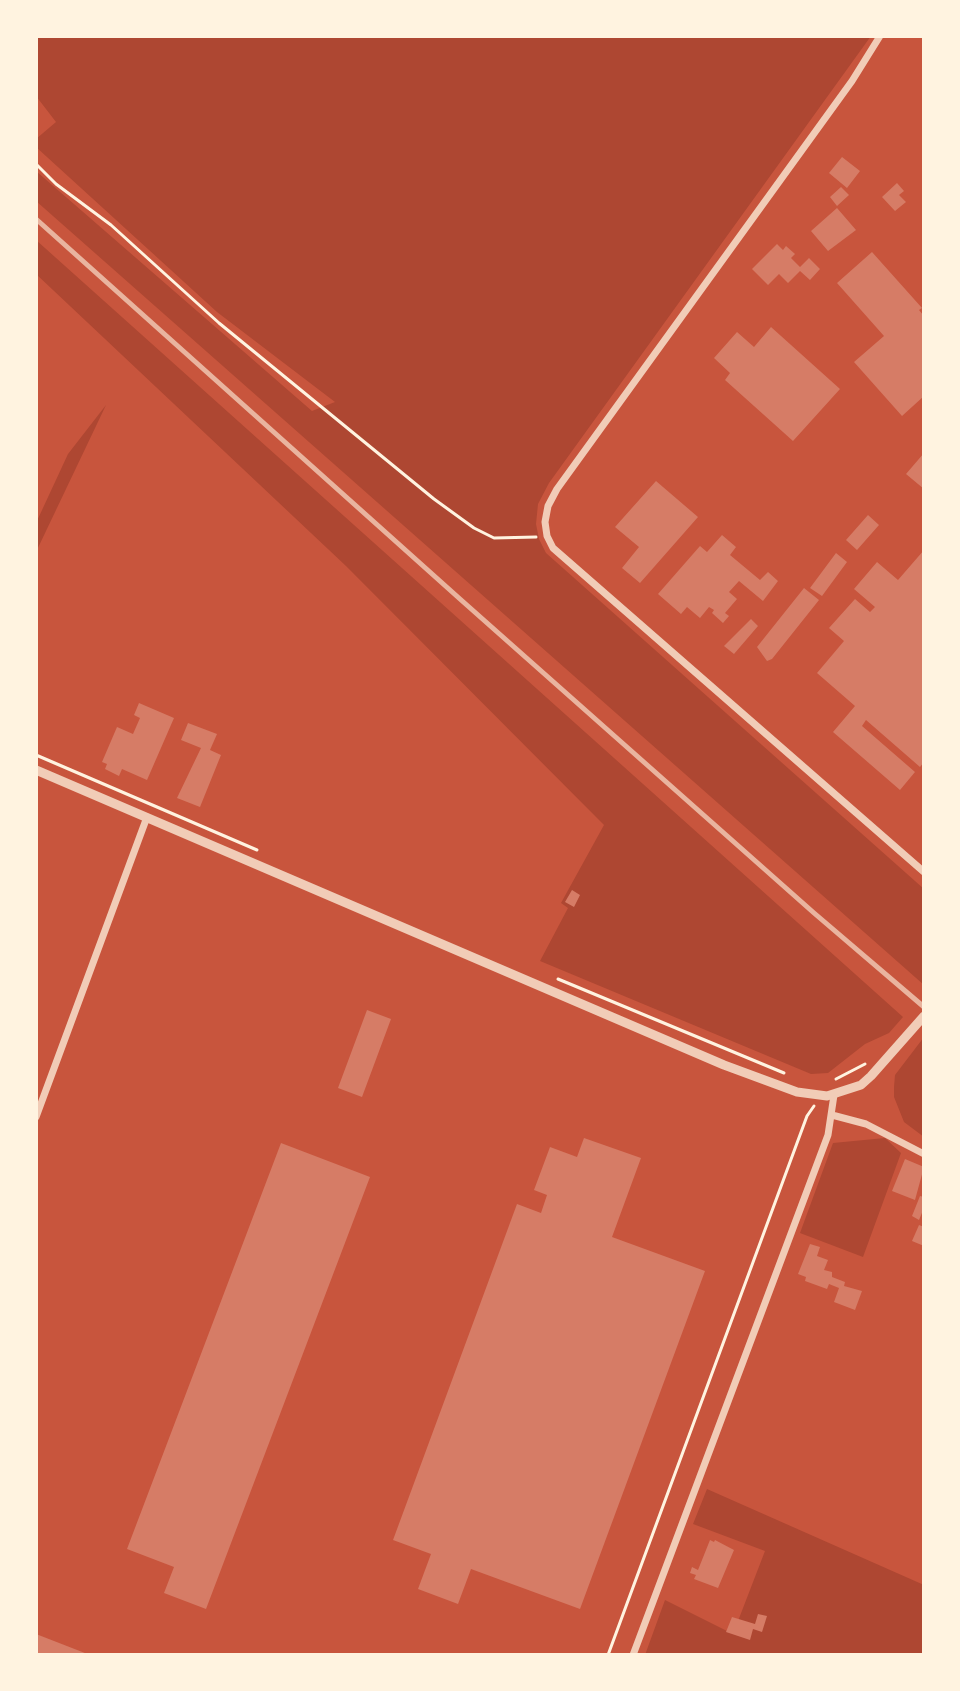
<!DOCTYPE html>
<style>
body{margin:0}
#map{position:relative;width:960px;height:1691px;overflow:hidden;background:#c8553d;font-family:Bitter,serif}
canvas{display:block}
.frame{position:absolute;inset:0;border:38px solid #fff3e0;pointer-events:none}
</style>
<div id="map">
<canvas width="960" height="1691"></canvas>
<div class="frame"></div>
</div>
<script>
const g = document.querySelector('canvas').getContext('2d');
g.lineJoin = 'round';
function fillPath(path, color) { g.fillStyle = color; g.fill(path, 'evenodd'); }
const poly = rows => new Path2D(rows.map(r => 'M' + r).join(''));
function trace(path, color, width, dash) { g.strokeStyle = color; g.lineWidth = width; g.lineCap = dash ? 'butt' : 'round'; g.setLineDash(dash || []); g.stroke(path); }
const green = poly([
 [36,36,871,36,549,483,538,504,536,524,539,539,546,553,924,889,924,985,36,201,36,171,312,411,335,402,217,312,36,147,36,139,56,122,36,96],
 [36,240,903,1017,889,1033,865,1044,828,1073,811,1074,540,961,568,908,561,903,604,825,346,566,36,274],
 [106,405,36,552,36,523,68,454],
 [924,1037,924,1137,904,1122,894,1097,894,1087,895,1075],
 [885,1138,901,1153,863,1257,800,1233,833,1143],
 [707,1489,924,1585,924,1655,645,1655,665,1600,733,1634,765,1551,693,1524]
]);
const building = poly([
 [842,157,860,171,847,188,829,173],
 [897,183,904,191,899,195,906,202,895,211,882,197],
 [841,187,849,195,837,206,830,197],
 [837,208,856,230,828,251,811,231],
 [777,244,783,250,786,246,795,254,791,258,800,267,809,258,820,269,810,280,800,271,788,283,779,274,768,285,752,269],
 [872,252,922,308,919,310,924,316,924,396,902,416,854,362,884,336,837,283],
 [771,327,840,389,793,441,725,380,730,373,714,358,737,332,754,347],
 [924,453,924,489,906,474],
 [656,481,698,517,640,583,622,568,639,547,615,527],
 [868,515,879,525,857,550,846,540],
 [722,535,736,547,730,555,760,580,768,572,778,581,763,601,739,581,729,592,737,599,725,613,729,616,723,623,712,613,714,610,709,607,700,618,687,607,681,614,658,594,700,546,707,552],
 [924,550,924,762,920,767,866,720,862,726,915,772,900,790,833,732,855,706,817,673,844,641,829,628,855,599,870,612,875,607,854,589,877,562,898,580],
 [836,553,847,562,822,596,810,588],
 [804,588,819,600,772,659,767,661,757,647],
 [751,619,758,626,734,654,724,646],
 [139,703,174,718,147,780,122,769,119,776,105,769,107,764,102,762,117,727,133,734,140,718,134,715],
 [188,723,217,734,210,750,221,755,200,807,177,798,201,748,181,740],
 [572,890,580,895,574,907,565,902],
 [367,1010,391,1019,362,1097,338,1088],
 [584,1138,641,1158,612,1237,705,1271,580,1609,471,1569,458,1604,418,1589,431,1554,393,1540,517,1204,541,1213,547,1195,534,1190,550,1147,577,1157],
 [281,1143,370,1177,206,1609,164,1593,174,1567,127,1549],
 [905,1159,924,1167,915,1200,892,1191],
 [920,1196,924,1197,924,1208,919,1220,912,1216],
 [919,1225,924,1227,924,1246,912,1241],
 [810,1244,820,1247,817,1256,828,1260,824,1270,832,1272,832,1277,845,1282,844,1286,862,1291,855,1310,834,1302,839,1288,829,1284,827,1289,805,1281,806,1277,798,1274],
 [710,1540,714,1542,715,1540,734,1550,718,1588,694,1579,696,1575,690,1573,692,1567,698,1570],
 [758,1614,767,1616,762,1632,753,1629,750,1640,726,1632,732,1617,755,1624],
 [36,1634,90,1655,36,1655]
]);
const path = poly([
 [36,164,56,184,111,225,219,323,434,499,474,528,494,538,536,537],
 [36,755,257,850],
 [558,979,784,1073],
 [836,1079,865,1064],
 [608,1655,807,1116,814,1106]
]);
const minor = poly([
 [880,36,852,81,557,489,548,506,545,522,547,536,553,548,924,872],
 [832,1115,866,1124,924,1154],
 [36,1117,147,817],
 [633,1655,828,1135,834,1095]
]);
const tertiary = poly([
 [36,770,724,1065,797,1092,827,1096,861,1085,871,1076,924,1016]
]);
const rail = poly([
 [36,219,460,599,814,913,924,1007]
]);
fillPath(green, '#ae4732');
fillPath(building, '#d67c66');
trace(path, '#fff3e0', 3);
trace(minor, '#f1ccb7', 7);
trace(tertiary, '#f1ccb7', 9);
trace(rail, '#e9b49f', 5);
</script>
